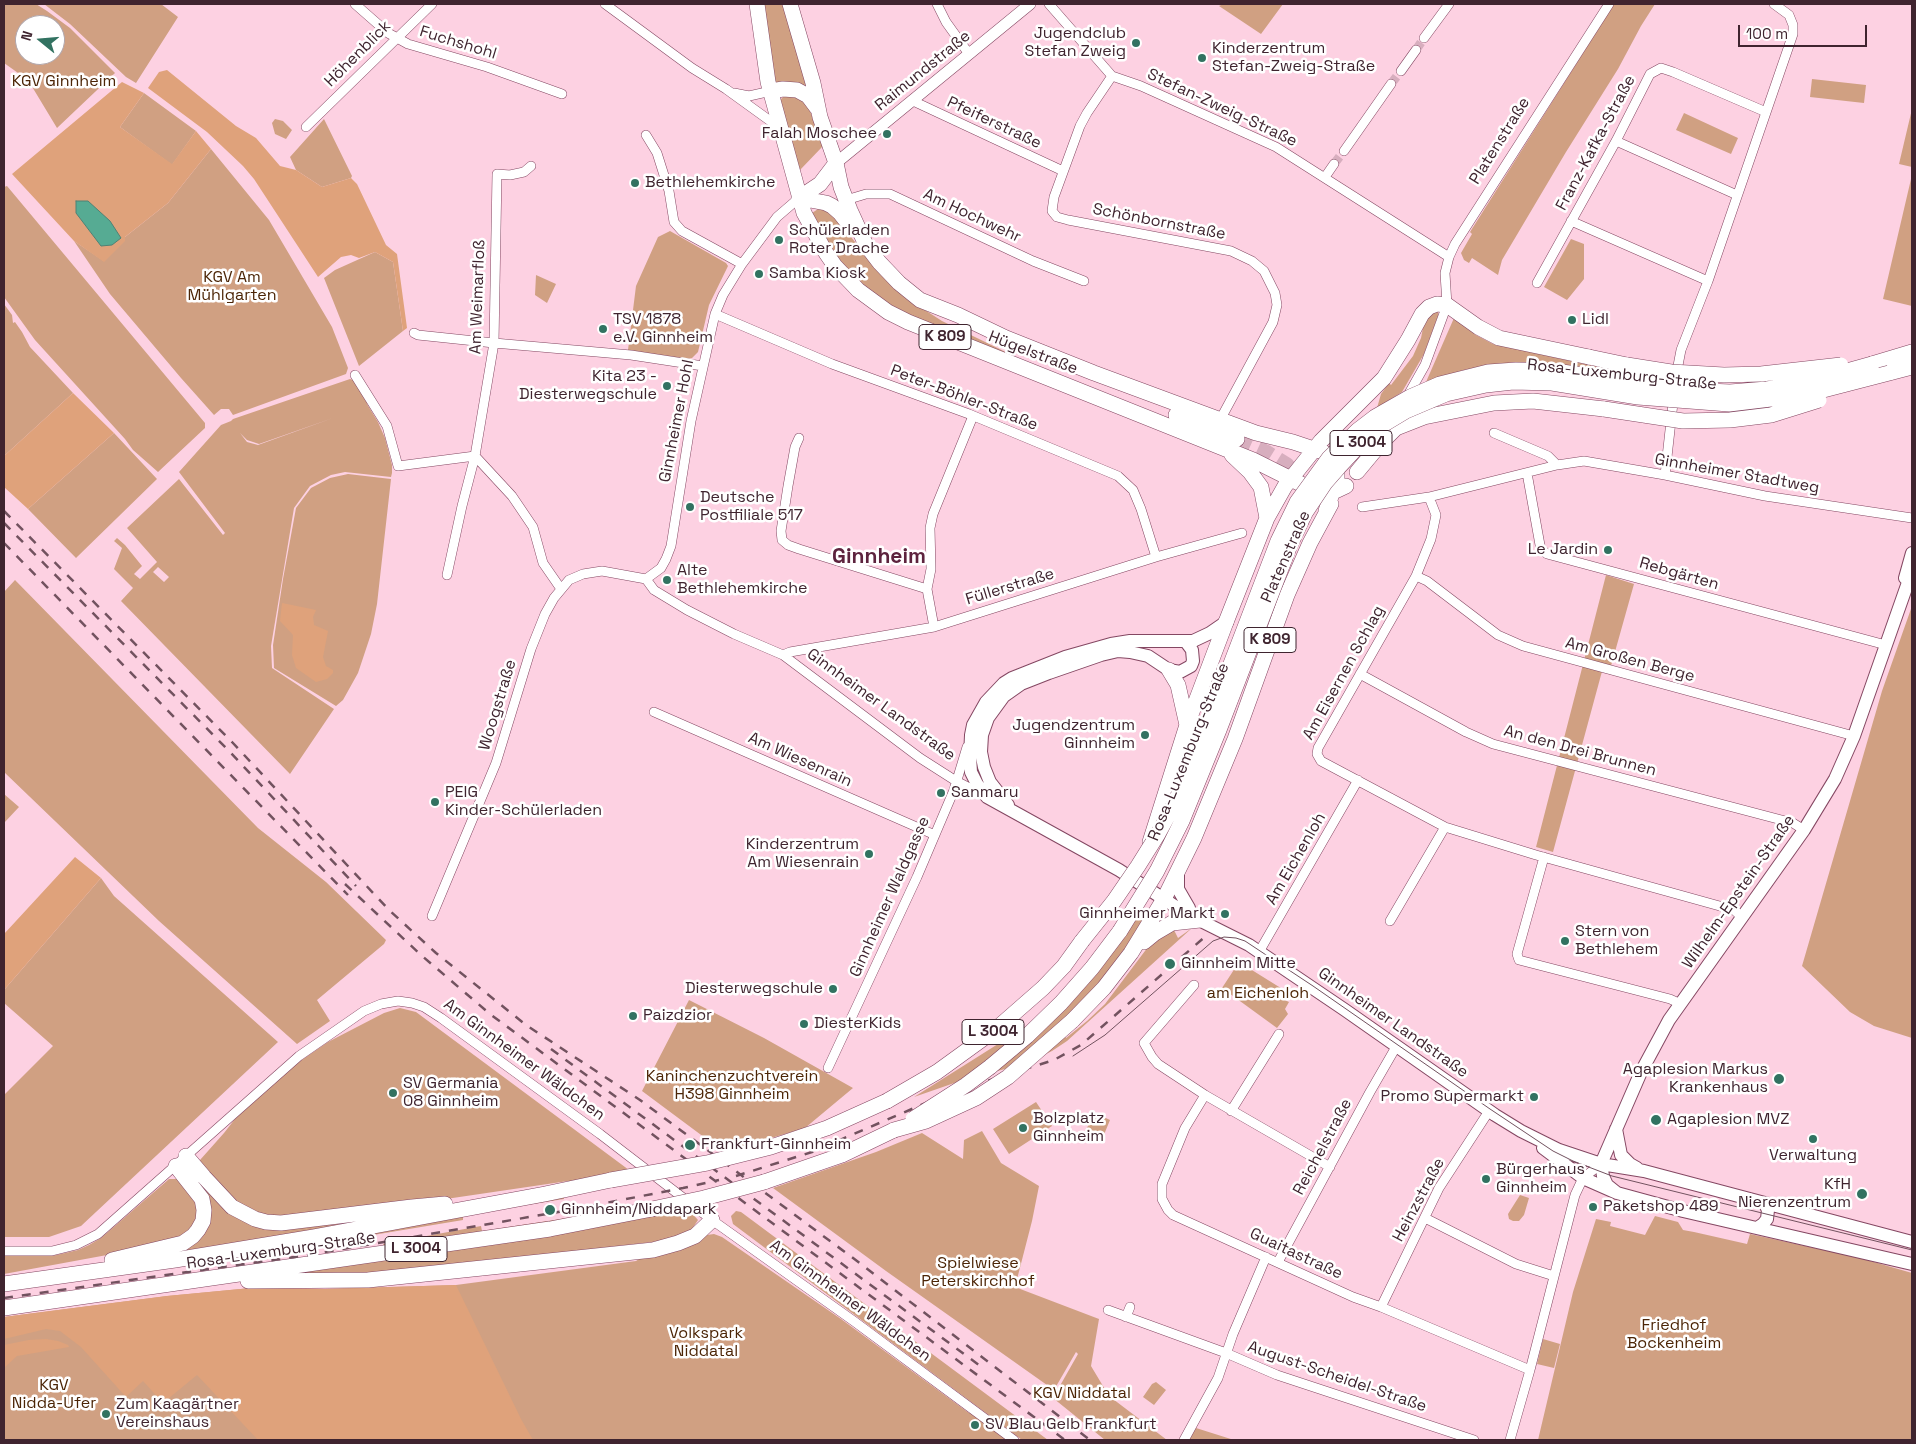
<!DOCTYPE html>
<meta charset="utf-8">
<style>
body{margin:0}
#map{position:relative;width:1916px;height:1444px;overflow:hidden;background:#fdd1e2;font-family:"Space Grotesk",sans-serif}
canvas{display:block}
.frame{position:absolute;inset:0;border:5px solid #3f242f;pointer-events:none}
.north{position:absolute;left:15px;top:15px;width:50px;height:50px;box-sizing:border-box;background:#fff;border:1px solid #b2a7ac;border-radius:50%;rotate:287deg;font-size:14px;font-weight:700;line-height:20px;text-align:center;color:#3f242f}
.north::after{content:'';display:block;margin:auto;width:18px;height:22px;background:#327261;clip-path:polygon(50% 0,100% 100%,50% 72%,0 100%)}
.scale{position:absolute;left:1738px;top:25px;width:129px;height:22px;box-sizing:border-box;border:2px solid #3f242f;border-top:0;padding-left:6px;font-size:15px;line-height:18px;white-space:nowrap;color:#3f242f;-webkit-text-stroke:4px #fff;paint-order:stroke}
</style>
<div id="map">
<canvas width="1916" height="1444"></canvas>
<div class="frame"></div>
<div class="north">N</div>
<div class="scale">100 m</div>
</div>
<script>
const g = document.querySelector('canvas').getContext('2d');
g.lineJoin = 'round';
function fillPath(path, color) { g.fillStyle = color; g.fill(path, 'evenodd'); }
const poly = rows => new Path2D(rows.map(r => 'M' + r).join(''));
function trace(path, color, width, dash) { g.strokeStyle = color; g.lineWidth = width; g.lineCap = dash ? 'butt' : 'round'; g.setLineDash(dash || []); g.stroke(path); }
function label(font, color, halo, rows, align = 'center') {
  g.font = font + ' "Space Grotesk",sans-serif'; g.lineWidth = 5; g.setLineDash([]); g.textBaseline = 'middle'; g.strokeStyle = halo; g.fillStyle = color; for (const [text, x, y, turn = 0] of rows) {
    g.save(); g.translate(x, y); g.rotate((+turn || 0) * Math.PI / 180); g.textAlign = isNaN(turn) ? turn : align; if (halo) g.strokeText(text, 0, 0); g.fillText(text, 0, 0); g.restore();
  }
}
const green = poly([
 [4,4,36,4,47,11,70,28,115,73,57,128,28,80,4,63],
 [25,25,55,25,55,55,25,55],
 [44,4,161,4,178,17,136,83,126,77,70,24],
 [765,4,786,4,809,88,794,83,773,84,762,7],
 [1223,4,1283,4,1261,34,1219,6],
 [1614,4,1655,4,1641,26,1618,69,1566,152,1502,260,1498,275,1472,258,1469,263,1464,260,1461,253,1472,234,1470,232],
 [1812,79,1866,85,1864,103,1810,97],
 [144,93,196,131,172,165,120,127],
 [786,94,806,100,823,146,800,170,781,107,781,99],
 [1912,109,1912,167,1899,164],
 [1684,113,1738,138,1731,154,1676,130],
 [275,119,283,121,292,130,286,139,275,134,272,123],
 [324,119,352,176,351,178,322,187,296,170,290,157],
 [211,149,269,220,332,327,348,368,346,374,233,415,229,409,221,409,214,415,181,378,110,294,74,241,104,261,125,237,168,203],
 [1911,179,1912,179,1912,306,1883,299],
 [7,186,205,423,205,428,158,472,133,450,125,439,35,340,4,297,4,187],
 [818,209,826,210,844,223,851,237,870,260,914,303,942,321,1014,356,1007,357,920,322,875,298,837,259,809,215],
 [670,231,726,263,728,266,709,305,698,352,692,358,688,359,628,350,636,286,658,237],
 [1571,239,1584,244,1584,279,1567,300,1544,287],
 [375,252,393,262,403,331,359,366,324,278,335,270],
 [536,275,556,284,547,303,535,295],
 [4,304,12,315,13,323,15,322,22,332,30,347,73,393,4,456],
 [1438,310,1438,316,1424,354,1402,392,1377,408,1381,394,1389,383,1391,385,1413,356,1421,338,1425,318],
 [1454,318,1476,335,1493,344,1608,369,1608,372,1545,363,1517,362,1488,365,1464,370,1426,382],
 [350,379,356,381,368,402,367,404,378,422,385,438,392,465,392,473,391,477,345,472,331,475,310,486,294,508,271,646,272,668,334,709,290,774,121,601,133,588,114,569,122,548,114,541,117,538,125,545,142,566,134,574,140,579,157,562,127,528,179,479,223,535,225,533,179,472,221,425,231,421,233,419],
 [333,418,258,445,247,442,240,433,247,440,259,444],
 [158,567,169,577,164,582,153,572],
 [114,433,157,479,76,558,28,509],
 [348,474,391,479,377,604,371,634,358,673,343,700,336,706,274,668,273,645,283,579,296,508,311,488,330,478],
 [1606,575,1634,584,1611,666,1604,664,1553,852,1536,847],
 [15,580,258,828,326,882,386,940,384,944,317,1000,330,1021,297,1044,159,921,4,772,4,592],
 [1912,606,1912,1038,1874,1026,1850,1012,1802,966,1882,691],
 [4,794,19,807,4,823],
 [101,878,114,896,278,1042,81,1226,49,1237,4,1237,4,1095,53,1046,4,1003,4,990],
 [1150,908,1154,908,1104,981,1061,1026,1066,1038,1087,1021,1105,1004,1151,943,1172,926,1178,938,1192,928,1067,1041,1052,1051,1028,1063,963,1080,914,1097,1063,1003,1124,937,1141,911],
 [1239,962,1284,990,1280,998,1289,1002,1285,1009,1288,1014,1277,1028,1222,988],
 [689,1000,764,1038,853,1088,805,1128,724,1152,642,1091],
 [400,1008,416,1012,629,1170,589,1181,568,1181,412,1204,282,1219,244,1211,198,1165,200,1160,224,1133,242,1110,293,1066,328,1042,384,1013],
 [1036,1102,1052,1126,1009,1154,993,1129],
 [1093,1112,1110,1120,1103,1137,1086,1131],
 [982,1131,1001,1163,1039,1186,1032,1221,1015,1287,1099,1319,1091,1366,1109,1396,1167,1440,1105,1440,1053,1398,1078,1354,1076,1352,1054,1390,886,1271,773,1188,876,1152,922,1133,963,1159,964,1140],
 [188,1172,240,1217,415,1212,137,1260,206,1222],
 [169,1179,179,1179,200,1210,190,1234,145,1248,4,1274,4,1256,52,1256,78,1250,89,1245,101,1238],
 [1520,1195,1529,1198,1524,1215,1519,1221,1513,1221,1509,1219,1508,1214],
 [564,1196,564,1199,463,1215,463,1220,367,1236,367,1233,462,1213],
 [689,1210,698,1220,690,1232,678,1239,430,1268,332,1275,291,1275,291,1273,490,1245],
 [736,1211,741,1212,1048,1440,1022,1440,733,1224,731,1216],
 [1655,1216,1678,1222,1683,1230,1694,1232,1747,1244,1750,1234,1860,1258,1912,1273,1912,1440,1538,1440,1573,1292,1596,1219,1611,1222,1610,1226,1645,1235],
 [567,1218,568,1220,384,1247,383,1244,481,1226,482,1231],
 [714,1234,722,1237,841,1319,969,1413,972,1410,1010,1440,4,1440,4,1317,167,1296,251,1288,325,1289,456,1285,636,1261,645,1255,707,1235],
 [1543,1339,1560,1344,1554,1368,1537,1364],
 [1156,1382,1166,1390,1154,1405,1143,1397,1152,1384],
 [1196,1428,1234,1440,1188,1440]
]);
const forest = poly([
 [167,70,236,126,256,138,280,166,296,170,322,187,351,178,357,184,386,245,397,254,407,328,403,331,393,262,375,252,359,258,351,255,341,257,318,277,254,179,243,166,207,132,148,88,159,72],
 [122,82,144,93,120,127,172,164,196,131,211,149,168,203,125,237,125,241,104,262,74,241,12,174],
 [73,393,114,433,28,509,4,487,4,456],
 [282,603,316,610,313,617,314,625,328,631,323,657,326,666,333,670,333,673,327,679,316,682,296,668,292,655,293,635,280,621],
 [75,857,101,878,4,990,4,934],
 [456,1285,521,1419,533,1440,258,1440,197,1375,163,1403,143,1381,126,1397,81,1347,60,1331,46,1329,4,1339,4,1317,167,1296,251,1288,325,1289],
 [46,1339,58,1341,68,1345,69,1347,17,1356,4,1368,4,1345,29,1340]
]);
const water = poly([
 [76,201,88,201,110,221,121,238,112,245,101,246,76,213,76,201]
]);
const minorTunnel = poly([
 [1416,50,1424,38],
 [1391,84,1401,71],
 [1334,164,1344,151]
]);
const primaryTunnel = poly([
 [1237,439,1266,452,1287,465,1295,474,1300,486]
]);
const minor = poly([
 [355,4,388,33,408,44,487,67,562,94],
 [605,4,692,68,726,89,780,128],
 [937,4,946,22,969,54],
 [1049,4,1112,76,1141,86,1276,147,1449,257],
 [1424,38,1449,4],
 [1401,71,1416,50],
 [1112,76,1087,113,1080,126,1054,197,1052,211,1057,217,1068,220,1231,251,1252,261,1264,271,1275,293,1277,305,1273,322,1220,420],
 [734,93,749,96,771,91],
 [913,101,1063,171],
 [306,127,432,4],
 [646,135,657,153,669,191,674,222,682,231,742,264],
 [1616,141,1737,195],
 [1344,151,1391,84],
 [1325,177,1334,164],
 [846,200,866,194,890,194,1033,261,1084,281],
 [1571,221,1708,281],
 [1537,283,1616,141,1650,74,1661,68,1673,72,1766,112],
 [715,314,832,364,969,414,1118,476,1133,490,1141,509,1156,557],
 [414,333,418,335,494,343,631,355,703,366],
 [355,375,387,426,398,466,475,456],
 [1407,397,1425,365,1447,305,1445,273,1449,257,1455,244,1609,4],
 [1494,433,1548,456,1557,465],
 [799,438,795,447,788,486,781,531,782,540,788,545,799,549,927,589,934,627],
 [475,456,512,496,533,527,543,563,561,589],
 [1527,473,1540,545,1541,549,1547,554,1886,645],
 [1665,475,1676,376,1681,350,1708,281,1793,34,1793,25,1789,15,1774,4],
 [1429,497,1436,515,1431,539,1416,576,1318,748,1317,754,1321,761,1445,827,1536,855,1734,910,1742,917],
 [1362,507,1429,497,1557,465,1584,461,1665,475,1765,496,1912,518],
 [447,575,462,506,475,456,494,343,497,174,510,175,524,172,531,166],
 [1416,576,1427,581,1498,635,1523,646,1854,736],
 [646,579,661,568,666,559,671,546,691,421,715,314,723,295,742,264,777,217,799,198],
 [646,579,654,590,687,610,734,634,783,655,920,758,956,781,985,796],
 [927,589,931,569,930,528,933,514,973,416],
 [783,655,790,652,934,627,1156,557,1242,533],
 [1360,674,1466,732,1493,744,1793,823,1804,830],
 [654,712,935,835],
 [1544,857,1517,954,1519,960,1670,999,1681,1004],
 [432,916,496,763,531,649,545,614,554,598,569,580,583,574,602,571,646,579],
 [1390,921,1445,827],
 [1259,952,1358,780],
 [1194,985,1144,1043,1152,1057,1158,1064,1205,1095,1330,1167],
 [828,1068,917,877,954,790,967,747],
 [1205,1095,1185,1128,1162,1184,1162,1199,1168,1210,1173,1215,1353,1297,1381,1307,1530,1370],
 [1231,1111,1279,1034],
 [1425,1218,1516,1264,1554,1276],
 [4,1251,52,1251,76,1245,98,1234,299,1056,364,1011,381,1004,398,1001,412,1003,424,1007,441,1018,600,1134,712,1220,855,1322,1014,1440],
 [1278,1262,1370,1092,1396,1047],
 [1381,1307,1439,1188,1489,1111],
 [1108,1310,1226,1353,1277,1375,1474,1440],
 [1126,1317,1130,1307],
 [1184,1440,1218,1378,1233,1334,1266,1257],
 [1510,1440,1530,1370,1575,1195,1583,1178,1601,1164]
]);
const tertiary = poly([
 [836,163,1030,4]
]);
const secondary = poly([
 [1905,578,1912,553],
 [1226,622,1210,633,1193,641,1130,641,1111,644,1065,657,1012,678,1004,683,986,702,973,725,971,735,970,757,971,772,977,784,987,797,1119,870,1187,914,1249,945,1345,1010,1495,1115,1521,1131,1559,1150,1601,1164,1644,1171,1912,1242],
 [1008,805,990,782,984,767,981,752,982,735,988,718,1004,696,1021,684,1049,673,1101,655,1118,651,1130,652,1148,656,1169,670,1180,672,1191,666,1193,661,1192,650,1186,642],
 [1178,874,1178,889,1189,908],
 [1616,1129,1621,1155,1630,1164,1637,1168],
 [1543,1148,1583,1178,1617,1193,1683,1211,1912,1264],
 [1617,1193,1607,1185,1603,1176,1601,1164,1641,1072,1669,1020,1804,830,1835,779,1854,736,1912,571],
 [1757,1228,1763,1224,1767,1219,1768,1210,1765,1204]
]);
const primary = poly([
 [757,4,768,82,804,213,826,253,835,266,858,290,888,312,908,322,1253,460,1319,493,1329,494,1346,486],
 [790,4,813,83,820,117,836,163,841,187,850,210,866,245,879,262,899,283,920,300,958,315,1006,338,1094,373,1256,433,1293,442,1323,452,1335,463,1337,471,1337,479,1326,511],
 [771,91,783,89,797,90,808,96,817,108],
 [799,198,826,203,832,206,840,213,851,227],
 [799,198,820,184,836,163],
 [1176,415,1237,439],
 [1232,455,1250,472,1261,487,1267,518],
 [1226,622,1267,518,1285,486,1321,441,1384,378,1408,340,1422,314,1429,307,1437,304,1447,305,1478,327,1499,338,1589,357],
 [1164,899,1194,838,1235,739,1287,595,1310,543,1331,504]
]);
const trunk = poly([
 [1589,357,1627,365],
 [1872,364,1912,352],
 [1889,373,1912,367],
 [1357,472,1382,442,1396,428,1424,417,1494,403,1533,401,1604,409],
 [1169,670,1178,685,1187,725],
 [1150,842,1187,725,1226,622],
 [1144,942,1155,933,1172,923,1200,920],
 [1072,1021,1104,988,1131,953,1164,899],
 [990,1067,1027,1036,1061,1003,1092,968,1120,931],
 [887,1101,937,1072,995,1030,1043,988,1064,966,1082,941],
 [186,1156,204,1177,232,1207,255,1219,266,1222,281,1223,412,1207,445,1204],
 [764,1182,842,1155,894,1130],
 [112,1260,183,1243,193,1236,198,1230,203,1221,204,1210,202,1199,176,1166],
 [248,1281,368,1280,653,1250,678,1243,695,1236,712,1220],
 [4,1284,175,1260,314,1237,545,1194,611,1180],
 [4,1308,550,1229,652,1209]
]);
const tram = poly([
 [1073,1056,1105,1035,1213,941,1224,937,1236,938,1245,941,1313,986,1490,1109,1553,1151,1573,1161,1612,1176,1912,1250]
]);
const rail = poly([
 [4,511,232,742,389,910,436,953,526,1025,640,1100,857,1261,1090,1440],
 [4,523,229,751,356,886],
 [4,543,348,895],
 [345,884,421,955,490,1014,1065,1440],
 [551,1049,983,1368],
 [736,1176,812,1152,949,1093,1054,1060,1081,1045,1207,935],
 [4,1298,308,1255,570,1210,683,1188,719,1180]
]);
const trunkBridge = poly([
 [1627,365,1671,372,1724,375,1761,374,1841,365],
 [1604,409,1683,421,1730,420,1771,415,1819,400],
 [1120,931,1157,871,1182,821,1219,730,1290,545,1305,513,1325,483,1339,467,1367,437,1386,423,1406,411,1446,394,1486,385,1513,382,1552,383,1638,397,1729,404,1804,395,1889,373],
 [1082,941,1114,901,1138,866,1158,834,1175,803,1204,734,1278,541,1297,502,1329,458,1358,430,1375,417,1410,397,1440,384,1488,372,1516,370,1555,371,1686,390,1730,392,1767,389,1804,383,1872,364],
 [913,1119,966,1085,990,1067],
 [894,1130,926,1121,976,1098,1008,1077,1072,1021],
 [611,1180,707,1163,771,1147,827,1128,887,1101],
 [652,1209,704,1198,764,1182]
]);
const markers = [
 [1136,43,5,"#327261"],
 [1202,58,5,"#327261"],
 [887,134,5,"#327261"],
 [635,183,5,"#327261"],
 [779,240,5,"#327261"],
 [759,274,5,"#327261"],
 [1572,320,5,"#327261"],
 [603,329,5,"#327261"],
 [667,386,5,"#327261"],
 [690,507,5,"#327261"],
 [1608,550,5,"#327261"],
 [667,580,5,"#327261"],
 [1145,735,5,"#327261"],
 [941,793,5,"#327261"],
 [435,802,5,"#327261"],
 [869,854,5,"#327261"],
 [1225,914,5,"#327261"],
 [1565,941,5,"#327261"],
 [1170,964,6,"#327261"],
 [833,989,5,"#327261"],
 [633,1016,5,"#327261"],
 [804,1024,5,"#327261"],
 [1779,1079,6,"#327261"],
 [393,1093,5,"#327261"],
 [1534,1097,5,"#327261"],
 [1656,1120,6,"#327261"],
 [1023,1128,5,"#327261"],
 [1813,1139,5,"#327261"],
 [690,1145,6,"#327261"],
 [1486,1179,5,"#327261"],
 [1862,1194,6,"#327261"],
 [1593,1207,5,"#327261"],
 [550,1210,6,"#327261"],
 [106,1414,5,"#327261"],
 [975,1425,5,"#327261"]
];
const shields = [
 [945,337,52],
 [1361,443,62],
 [1270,640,52],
 [993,1032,62],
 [416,1249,62]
];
const shieldNames = [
 ["K 809",945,337],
 ["L 3004",1361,443],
 ["K 809",1270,640],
 ["L 3004",993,1032],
 ["L 3004",416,1249]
];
const poiNames = [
 ["Jugendclub",1126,34,"right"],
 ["Stefan Zweig",1126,52,"right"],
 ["Kinderzentrum",1212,49],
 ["Stefan-Zweig-Straße",1212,67],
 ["Falah Moschee",877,134,"right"],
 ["Bethlehemkirche",645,183],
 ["Schülerladen",789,231],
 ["Roter Drache",789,249],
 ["Samba Kiosk",769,274],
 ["TSV 1878",613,320],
 ["e.V. Ginnheim",613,338],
 ["Lidl",1582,320],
 ["Kita 23 -",657,377,"right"],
 ["Diesterwegschule",657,395,"right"],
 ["Deutsche",700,498],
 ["Postfiliale 517",700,516],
 ["Le Jardin",1598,550,"right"],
 ["Alte",677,571],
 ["Bethlehemkirche",677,589],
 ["Jugendzentrum",1135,726,"right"],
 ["Ginnheim",1135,744,"right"],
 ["PEIG",445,793],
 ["Kinder-Schülerladen",445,811],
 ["Sanmaru",951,793],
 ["Kinderzentrum",859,845,"right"],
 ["Am Wiesenrain",859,863,"right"],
 ["Ginnheimer Markt",1215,914,"right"],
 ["Stern von",1575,932],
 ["Bethlehem",1575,950],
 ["Ginnheim Mitte",1181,964],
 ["Diesterwegschule",823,989,"right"],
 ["Paizdzior",643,1016],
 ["DiesterKids",814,1024],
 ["Agaplesion Markus",1768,1070,"right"],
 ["Krankenhaus",1768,1088,"right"],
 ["SV Germania",403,1084],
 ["08 Ginnheim",403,1102],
 ["Promo Supermarkt",1524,1097,"right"],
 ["Bolzplatz",1033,1119],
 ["Ginnheim",1033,1137],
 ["Agaplesion MVZ",1667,1120],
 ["Frankfurt-Ginnheim",701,1145],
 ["Verwaltung",1813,1156,"center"],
 ["Bürgerhaus",1496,1170],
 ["Ginnheim",1496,1188],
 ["KfH",1851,1185,"right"],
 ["Nierenzentrum",1851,1203,"right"],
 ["Paketshop 489",1603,1207],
 ["Ginnheim/Niddapark",561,1210],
 ["Zum Kaagärtner",116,1405],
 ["Vereinshaus",116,1423],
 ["SV Blau Gelb Frankfurt",985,1425]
];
const streetNames = [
 ["Fuchshohl",458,43,17],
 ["Höhenblick",358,54,-45],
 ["Raimundstraße",923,71,-39],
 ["Stefan-Zweig-Straße",1222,108,25],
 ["Pfeiferstraße",994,123,25],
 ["Platenstraße",1500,141,-58],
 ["Franz-Kafka-Straße",1596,143,-62],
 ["Am Hochwehr",972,216,25],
 ["Schönbornstraße",1159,222,11],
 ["Am Weimarfloß",478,297,-88],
 ["Hügelstraße",1033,353,21],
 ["Rosa-Luxemburg-Straße",1622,375,6],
 ["Peter-Böhler-Straße",964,398,21],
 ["Ginnheimer Hohl",677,421,-79],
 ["Ginnheimer Stadtweg",1737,474,10],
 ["Platenstraße",1286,557,-66],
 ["Rebgärten",1679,574,16],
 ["Füllerstraße",1010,587,-17],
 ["Am Großen Berge",1630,660,15],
 ["Am Eisernen Schlag",1344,673,-61],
 ["Woogstraße",498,705,-73],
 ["Ginnheimer Landstraße",881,705,36],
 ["An den Drei Brunnen",1580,751,15],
 ["Rosa-Luxemburg-Straße",1189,752,-68],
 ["Am Wiesenrain",800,760,24],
 ["Am Eichenloh",1296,859,-60],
 ["Wilhelm-Epstein-Straße",1739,892,-55],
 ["Ginnheimer Waldgasse",890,897,-66],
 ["Ginnheimer Landstraße",1393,1023,35],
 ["Am Ginnheimer Wäldchen",524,1060,36],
 ["Reichelstraße",1323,1147,-62],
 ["Heinzstraße",1419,1200,-62],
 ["Rosa-Luxemburg-Straße",281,1251,-8],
 ["Guaitastraße",1296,1254,25],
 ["Am Ginnheimer Wäldchen",850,1301,36],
 ["August-Scheidel-Straße",1337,1377,19]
];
const parkNames = [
 ["KGV Ginnheim",64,82],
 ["KGV Am",232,278],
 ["Mühlgarten",232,296],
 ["am Eichenloh",1258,994],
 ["Kaninchenzuchtverein",732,1077],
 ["H398 Ginnheim",732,1095],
 ["Spielwiese",978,1264],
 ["Peterskirchhof",978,1282],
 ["Friedhof",1674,1326],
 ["Bockenheim",1674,1344],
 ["Volkspark",706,1334],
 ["Niddatal",706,1352],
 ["KGV",54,1386],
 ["Nidda-Ufer",54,1404],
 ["KGV Niddatal",1082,1394]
];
const districtNames = [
 ["Ginnheim",879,557]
];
fillPath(green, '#d0a082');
fillPath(forest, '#dfa27b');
fillPath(water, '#56ab93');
trace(water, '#4f8275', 1);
trace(minorTunnel, '#d7aebe', 9, [9, 4.5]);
trace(primaryTunnel, '#d7aebe', 15, [15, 8]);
trace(minor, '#844762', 10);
trace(tertiary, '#844762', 12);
trace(secondary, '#844762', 14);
trace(primary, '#844762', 16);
trace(trunk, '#844762', 16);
trace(minor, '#fff', 9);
trace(tertiary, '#fff', 11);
trace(secondary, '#fff', 12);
trace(primary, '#fff', 15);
trace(trunk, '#fff', 15);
trace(tram, '#72525f', 1);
trace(rail, '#72525f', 2.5, [9, 9]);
trace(trunkBridge, '#844762', 16, []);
trace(trunkBridge, '#fff', 15);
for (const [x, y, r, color] of markers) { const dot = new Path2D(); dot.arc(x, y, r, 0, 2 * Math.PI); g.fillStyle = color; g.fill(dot); trace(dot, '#fff', 2); }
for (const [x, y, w] of shields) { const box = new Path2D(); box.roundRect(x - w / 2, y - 12.5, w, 25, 4); g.fillStyle = '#fff'; g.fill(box); trace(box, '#3f242f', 1); }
label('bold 15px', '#3f242f', null, shieldNames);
label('16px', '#3f242f', '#fff', poiNames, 'left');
label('16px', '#3f242f', '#fff', streetNames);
label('16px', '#4c2506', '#fff', parkNames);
label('bold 21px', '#5d233e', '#fff', districtNames);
</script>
